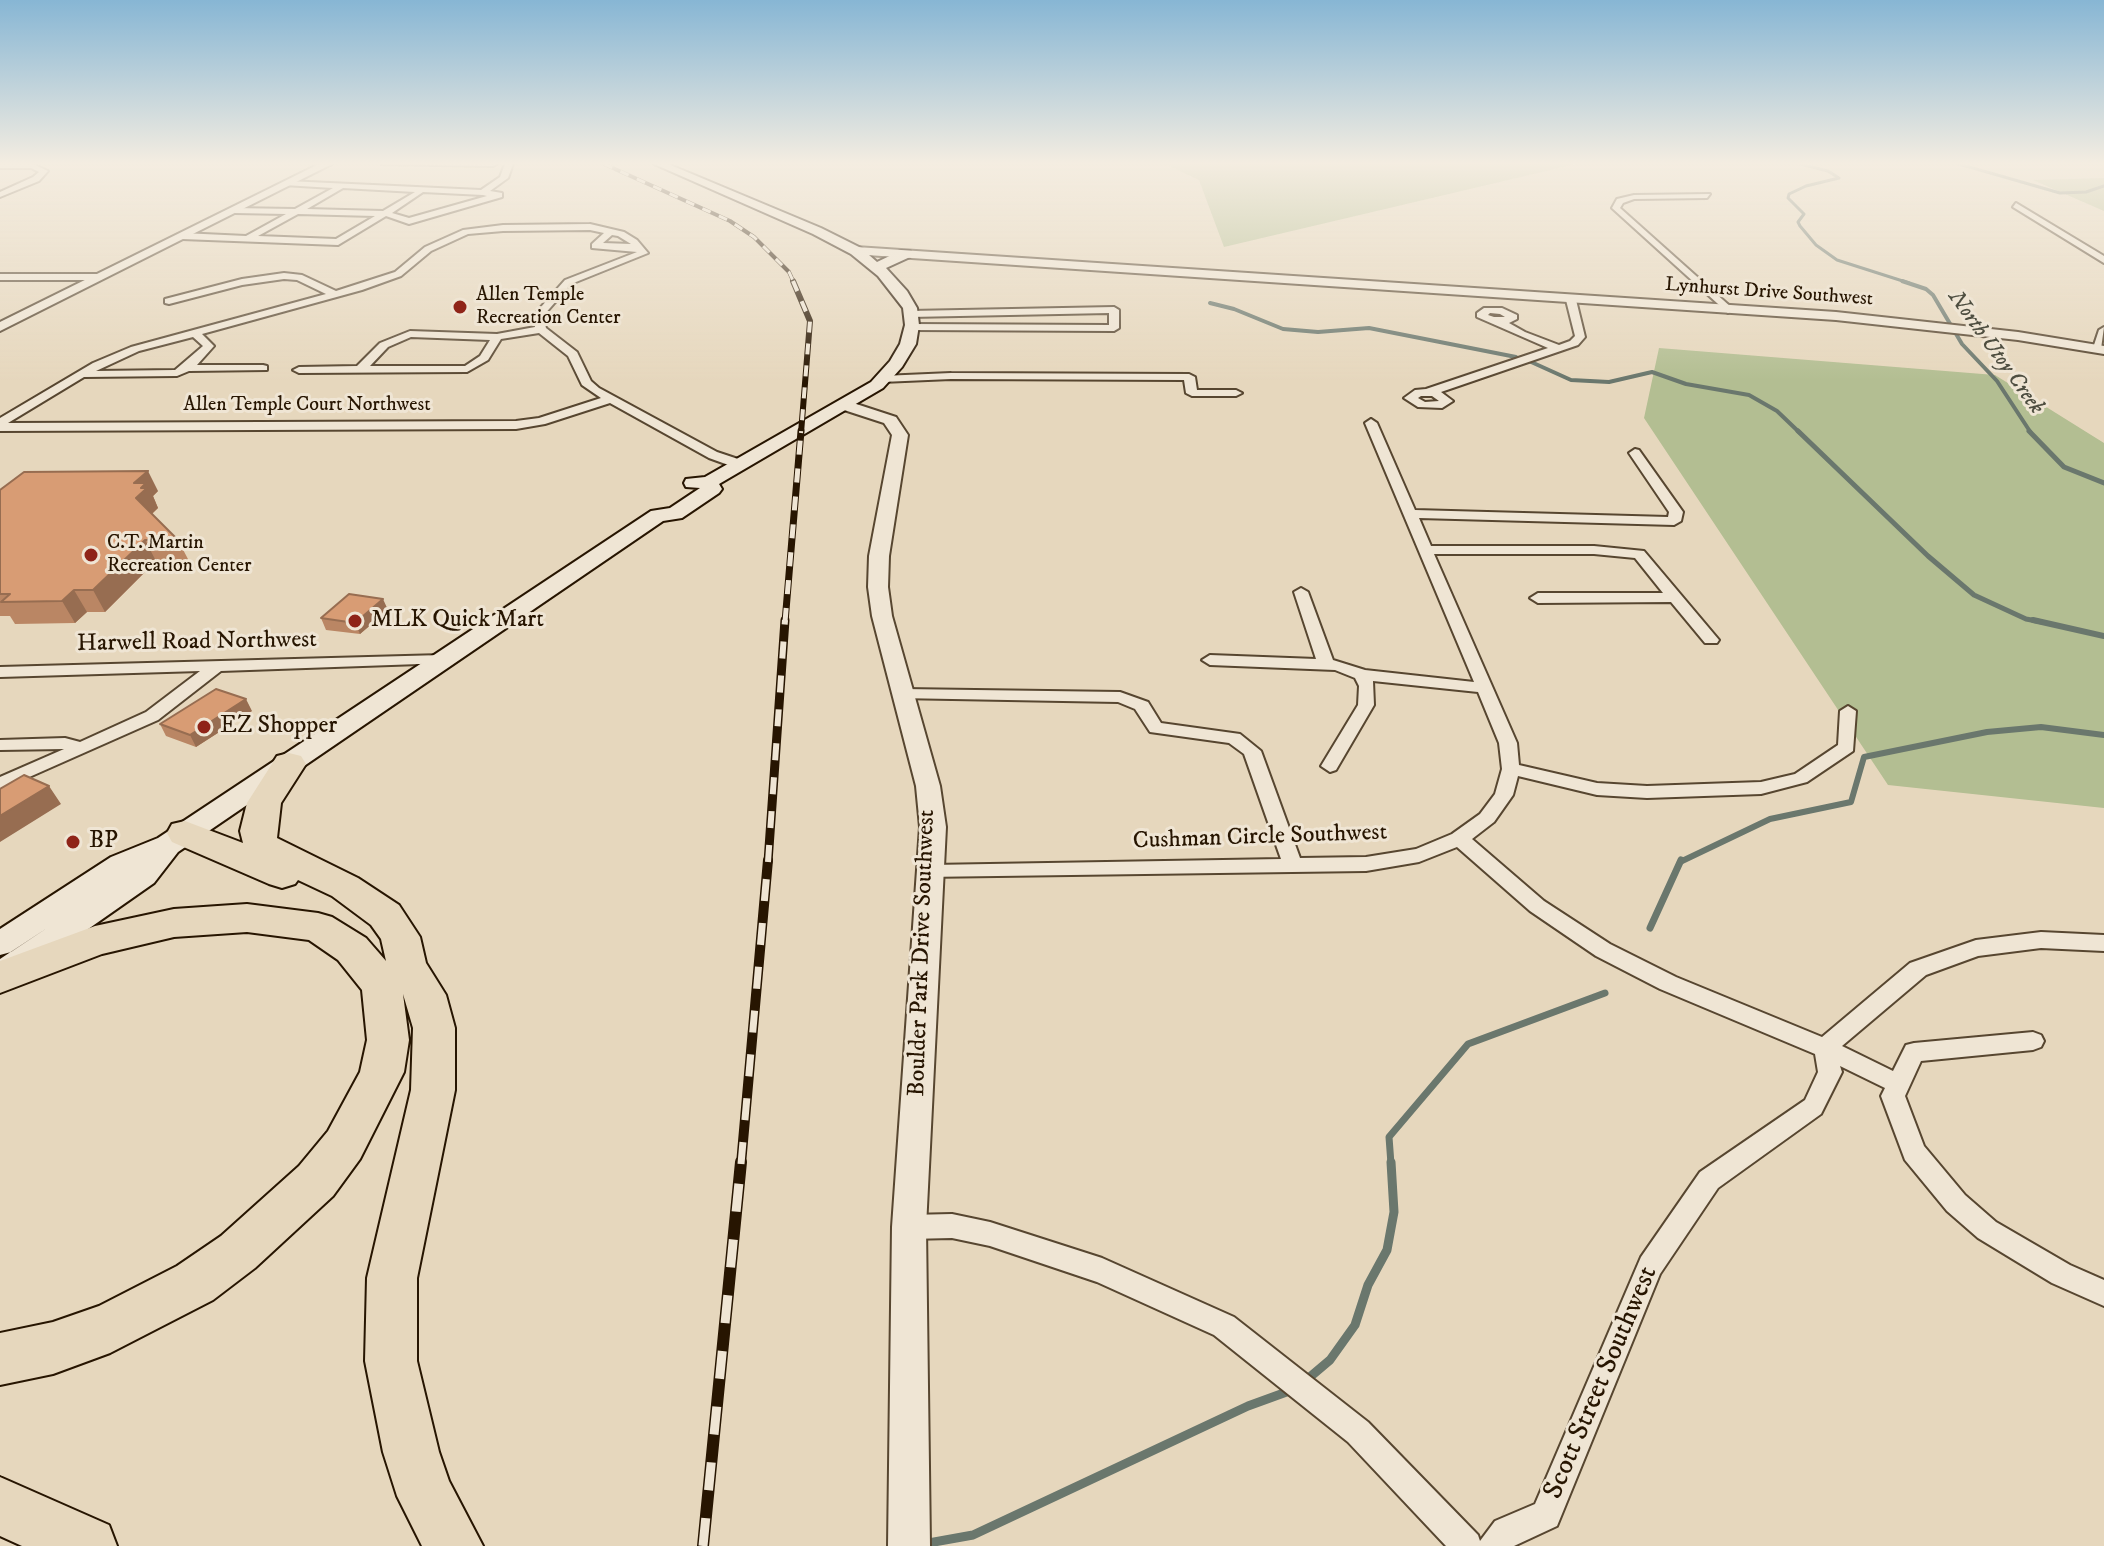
<!DOCTYPE html>
<style>
body{margin:0}
canvas{display:block;background:#e6d7bd}
</style>
<canvas width="2104" height="1546"></canvas>
<script>
const g = document.querySelector('canvas').getContext('2d');
g.lineJoin = 'round';
function fillPath(path, color) { g.fillStyle = color; g.fill(path, 'evenodd'); }
const poly = rows => new Path2D(rows.map(r => 'M' + r).join(''));
function trace(path, color, width, dash) { g.strokeStyle = color; g.lineWidth = width; g.lineCap = dash ? 'butt' : 'round'; g.setLineDash(dash || []); g.stroke(path); }
function label(font, color, halo, rows, align = 'center') {
  g.font = font + ' "IM FELL DW Pica",serif'; g.lineWidth = 6; g.setLineDash([]); g.textBaseline = 'middle'; g.strokeStyle = halo; g.fillStyle = color; for (const [text, x, y, turn = 0] of rows) {
    g.save(); g.translate(x, y); g.rotate((+turn || 0) * Math.PI / 180); g.textAlign = isNaN(turn) ? turn : align; if (halo) g.strokeText(text, 0, 0); g.fillText(text, 0, 0); g.restore();
  }
}
const green = poly([
 [1165,164,1576,164,1224,247,1199,180],
 [2104,178,2104,211,2033,180],
 [1659,348,1995,375,2104,443,2104,808,1888,785,1644,418]
]);
const streamFar5 = poly([
 [1800,164,1828,171,1839,178,1806,186,1789,194,1788,198,1804,214,1798,222,1800,226,1816,245,1837,260,1909,283],
 [1959,164,2060,193,2086,192,2104,186]
]);
const streamFar4 = poly([
 [1902,281,1926,289,1933,295,1962,344,1997,381,2031,433],
 [1210,303,1234,309,1283,329,1318,332,1369,328,1516,357],
 [1529,361,1571,380,1609,382,1652,372,1686,384,1749,395,1777,411,1800,433]
]);
const streamFar3 = poly([
 [1798,431,1928,556,1974,595,2026,619,2042,622],
 [2029,431,2064,467,2104,483]
]);
const streamFar2 = poly([
 [2033,620,2104,636],
 [1680,862,1770,819,1851,802,1864,757,1987,732,2041,727,2104,735]
]);
const streamFar1 = poly([
 [1650,928,1681,860],
 [1391,1164,1389,1137,1468,1044,1605,993]
]);
const stream = poly([
 [1304,1382,1330,1360,1355,1325,1368,1285,1387,1250,1394,1212,1391,1162],
 [912,1546,973,1535,1248,1406,1292,1390]
]);
const minor = poly([
 [0,164,33,164,48,171,39,181,0,197,0,192,33,177,39,172,31,168,0,168,0,164],
 [381,164,497,164,493,166,381,164],
 [505,164,513,164,508,178,490,191,502,193,502,197,409,224,386,216,338,245,182,239,178,236,182,233,246,236,286,214,235,213,232,208,295,209,333,188,284,185,287,181,481,190,500,177,505,164],
 [343,188,415,192,383,211,307,209,343,188],
 [423,192,483,195,487,196,409,218,392,213,423,192],
 [298,214,375,216,336,239,258,236,298,214],
 [1710,194,1707,198,1634,199,1623,203,1620,208,1732,308,1733,310,1728,313,1612,208,1617,199,1634,195,1710,194],
 [2016,203,2104,256,2104,263,2013,207,2016,203],
 [590,224,624,232,637,240,648,253,571,284,543,316,546,328,577,352,591,381,599,388,717,452,744,461,744,467,734,467,709,458,610,403,545,424,516,429,0,431,0,418,93,363,131,347,326,294,297,280,284,279,242,285,169,304,165,303,165,299,242,279,284,273,302,275,336,291,395,272,425,247,463,230,503,225,590,224],
 [590,230,604,233,592,244,592,248,637,252,565,280,533,316,535,327,497,334,410,331,380,343,357,366,299,367,293,370,299,373,467,372,488,360,501,339,539,333,568,356,582,385,601,398,539,418,516,421,8,423,84,377,177,376,189,371,267,370,267,366,263,365,197,365,214,346,202,334,362,290,401,276,431,251,468,234,503,231,590,230],
 [612,235,618,236,631,244,603,243,612,235],
 [193,337,203,346,175,370,96,371,139,351,193,337],
 [411,337,490,340,480,356,465,366,370,366,388,347,411,337],
 [0,274,100,274,105,277,100,280,0,280,0,274],
 [1571,297,1576,300,1585,337,1578,345,1441,392,1453,401,1442,408,1418,407,1404,398,1415,390,1426,389,1548,348,1477,317,1477,313,1484,308,1502,308,1517,315,1517,319,1509,323,1525,332,1559,345,1570,341,1575,336,1566,300,1571,297],
 [1490,313,1500,314,1505,317,1494,317,1488,315,1490,313],
 [1421,396,1432,396,1439,401,1425,402,1418,398,1421,396],
 [1114,307,1119,310,1119,328,1114,331,912,330,907,327,912,324,1109,325,1109,313,910,317,905,314,910,311,1114,307],
 [2104,327,2101,349,2092,351,2099,330,2104,327],
 [951,373,1189,374,1195,377,1197,390,1236,390,1242,393,1236,396,1192,396,1186,393,1184,380,951,379,882,382,876,379,882,376,951,373],
 [1371,419,1377,423,1415,510,1668,517,1669,512,1629,453,1635,449,1639,450,1683,512,1681,521,1674,525,1419,518,1431,546,1594,546,1644,551,1719,640,1717,643,1705,643,1671,602,1538,603,1530,598,1538,593,1663,593,1635,558,1594,554,1434,554,1517,743,1519,765,1597,783,1647,786,1761,782,1795,774,1838,745,1840,711,1848,706,1856,711,1853,751,1807,782,1761,794,1647,798,1597,795,1518,776,1513,795,1494,822,1472,839,1544,901,1610,944,1676,977,1822,1037,1910,963,1976,940,2041,932,2104,935,2104,951,2041,948,1978,956,1926,975,1842,1046,1893,1071,1906,1045,1914,1043,2033,1032,2041,1035,2044,1041,2041,1047,2033,1050,1921,1061,1905,1096,1924,1146,1965,1195,1996,1222,2070,1265,2104,1280,2104,1306,2052,1283,1978,1238,1947,1211,1905,1160,1881,1096,1885,1088,1840,1066,1842,1072,1821,1114,1718,1188,1660,1274,1557,1526,1514,1546,1446,1546,1348,1442,1214,1335,1097,1282,990,1246,952,1238,909,1239,900,1235,896,1227,900,1219,909,1215,952,1214,990,1222,1102,1258,1234,1317,1368,1422,1478,1535,1480,1541,1495,1521,1535,1504,1641,1257,1700,1172,1805,1100,1818,1072,1815,1054,1660,989,1596,956,1530,911,1457,847,1419,862,1366,871,924,877,921,872,924,867,931,865,1281,859,1244,754,1229,743,1150,732,1135,709,1118,702,897,698,895,694,903,689,1120,692,1148,702,1161,723,1240,734,1261,751,1300,858,1366,857,1416,849,1452,834,1480,814,1495,794,1502,769,1499,743,1478,692,1373,681,1374,705,1336,770,1330,772,1321,766,1358,705,1359,686,1355,678,1335,670,1210,665,1202,660,1210,655,1316,659,1294,592,1301,588,1308,592,1333,660,1365,670,1474,682,1365,423,1371,419],
 [442,655,448,657,450,660,448,663,221,671,158,720,0,790,0,777,64,749,0,750,0,740,65,738,80,742,146,712,200,671,0,677,0,667,442,655]
]);
const tertiary = poly([
 [319,164,332,164,0,331,0,322,319,164],
 [856,247,1836,312,2018,332,2104,346,2104,354,2018,340,1836,320,852,254,850,251,856,247],
 [844,400,896,417,908,435,889,556,888,587,892,616,940,786,946,827,926,1227,930,1546,888,1546,892,1227,920,827,916,786,872,616,868,587,869,556,892,435,884,423,838,408,838,402,844,400]
]);
const secondary = poly([
 [654,164,668,164,821,228,861,248,877,262,900,251,910,251,910,257,886,268,907,291,917,308,919,325,916,344,902,367,883,388,719,484,722,489,719,493,682,518,663,521,178,852,154,883,11,983,0,987,0,959,50,926,11,952,0,955,0,929,111,857,158,838,651,511,670,508,700,488,686,487,684,483,686,479,705,477,871,382,890,361,900,344,905,325,903,308,878,276,851,254,813,234,654,164]
]);
const motorway = poly([
 [289,753,301,756,306,764,281,803,277,838,358,878,399,905,420,937,426,963,446,995,455,1028,455,1090,417,1278,417,1361,439,1452,449,1481,483,1546,422,1546,397,1496,383,1452,365,1361,367,1278,411,1090,413,1028,403,994,409,1040,404,1072,360,1159,333,1196,255,1268,213,1300,110,1353,53,1374,0,1385,0,1333,53,1322,99,1306,177,1266,221,1236,299,1166,328,1131,360,1072,367,1040,362,990,338,960,309,940,247,932,174,937,102,954,0,993,0,961,95,926,174,909,247,904,318,913,332,917,366,938,386,961,381,939,371,925,332,896,298,880,295,884,282,888,269,884,172,842,167,833,172,824,185,821,243,843,240,831,247,803,277,756,289,753],
 [0,1477,109,1525,117,1546,22,1546,0,1536,0,1477]
]);
const railFar5 = poly([
 [604,164,730,221,754,237,789,272,794,283]
]);
const railFar4 = poly([
 [793,281,810,321,801,433]
]);
const railFar3 = poly([
 [785,622,801,431]
]);
const railFar2 = poly([
 [768,862,785,620]
]);
const railFar1 = poly([
 [741,1164,768,860]
]);
const rail = poly([
 [703,1546,741,1162]
]);
const wall = poly([
 [0,490,158,491,153,496,158,508,152,514,178,540,189,561,156,561,105,612,87,612,75,623,15,624,10,616,0,616],
 [388,610,360,634,326,630,321,618],
 [252,711,196,747,166,736,160,724]
]);
const shadedWall = poly([
 [148,471,158,491,153,496,158,508,146,519,136,498,134,483],
 [145,540,156,561,105,612,93,590],
 [74,590,87,612,75,623,62,601],
 [383,599,388,610,360,634,355,623],
 [246,699,252,711,196,747,190,735],
 [49,786,61,804,0,842,0,816]
]);
const building = poly([
 [148,471,134,483,146,483,141,488,147,488,136,498,178,540,145,540,93,590,74,590,62,601,1,602,10,594,0,594,0,490,24,472,148,471],
 [349,594,383,599,355,623,321,618,349,594],
 [216,689,246,699,190,735,160,724,216,689],
 [24,775,49,786,0,816,0,789,24,775]
]);
const markers = [
 [460,307,8,"#8f2418"],
 [91,555,8,"#8f2418"],
 [355,621,8,"#8f2418"],
 [204,727,8,"#8f2418"],
 [73,842,8,"#8f2418"]
];
const farStreetnames = [
 ["Lynhurst Drive Southwest",1769,293,4],
 ["Allen Temple Court Northwest",307,406]
];
const farPoinames = [
 ["Allen Temple",476,296],
 ["Recreation Center",476,319],
 ["C.T. Martin",107,544],
 ["Recreation Center",107,567]
];
const farWaternames = [
 ["North Utoy Creek",1995,353,54]
];
const poiNames = [
 ["MLK Quick Mart",371,621],
 ["EZ Shopper",220,727],
 ["BP",89,842]
];
const streetNames = [
 ["Harwell Road Northwest",197,643,-1],
 ["Cushman Circle Southwest",1260,838,-2],
 ["Boulder Park Drive Southwest",923,953,-88]
];
const nearStreetnames = [
 ["Scott Street Southwest",1602,1383,-67]
];
fillPath(green, '#b3be92');
trace(streamFar5, '#6a776d', 3);
trace(streamFar4, '#6a776d', 4);
trace(streamFar3, '#6a776d', 5);
trace(streamFar2, '#6a776d', 6);
trace(streamFar1, '#6a776d', 7);
trace(stream, '#6a776d', 9);
trace(minor, '#574630', 4);
trace(tertiary, '#574630', 4);
trace(secondary, '#271501', 4);
trace(motorway, '#271501', 4);
fillPath(minor, '#efe5d4');
fillPath(tertiary, '#efe5d4');
fillPath(secondary, '#efe5d4');
fillPath(motorway, '#e6d7bd');
trace(railFar5, '#271501', 4);
trace(railFar4, '#271501', 6);
trace(railFar3, '#271501', 7);
trace(railFar2, '#271501', 9);
trace(railFar1, '#271501', 10);
trace(rail, '#271501', 12);
trace(railFar5, '#efe5d4', 3, [9]);
trace(railFar4, '#efe5d4', 4, [11]);
trace(railFar3, '#efe5d4', 5, [14]);
trace(railFar2, '#efe5d4', 6, [17]);
trace(railFar1, '#efe5d4', 7, [22]);
trace(rail, '#efe5d4', 9, [28]);
fillPath(wall, '#ba8664');
fillPath(shadedWall, '#976d51');
fillPath(building, '#d89c74');
trace(building, '#976d51', 2);
const sky = g.createLinearGradient(0, 0, 0, 380);
sky.addColorStop(0, '#87b6d4');
sky.addColorStop(0.43, '#f4ede1');
sky.addColorStop(1, '#f4ede100');
g.fillStyle = sky;
g.fillRect(0, 0, 2104, 380);
for (const [x, y, r, color] of markers) { const dot = new Path2D(); dot.arc(x, y, r, 0, 2 * Math.PI); g.fillStyle = color; g.fill(dot); trace(dot, '#efe5d4', 3); }
label('20px', '#271501', '#efe5d4', farStreetnames);
label('20px', '#271501', '#efe5d4', farPoinames, 'left');
label('italic 22px', '#4e4e40', '#efe5d4', farWaternames);
label('24px', '#271501', '#efe5d4', poiNames, 'left');
label('24px', '#271501', '#efe5d4', streetNames);
label('28px', '#271501', '#efe5d4', nearStreetnames);
</script>
